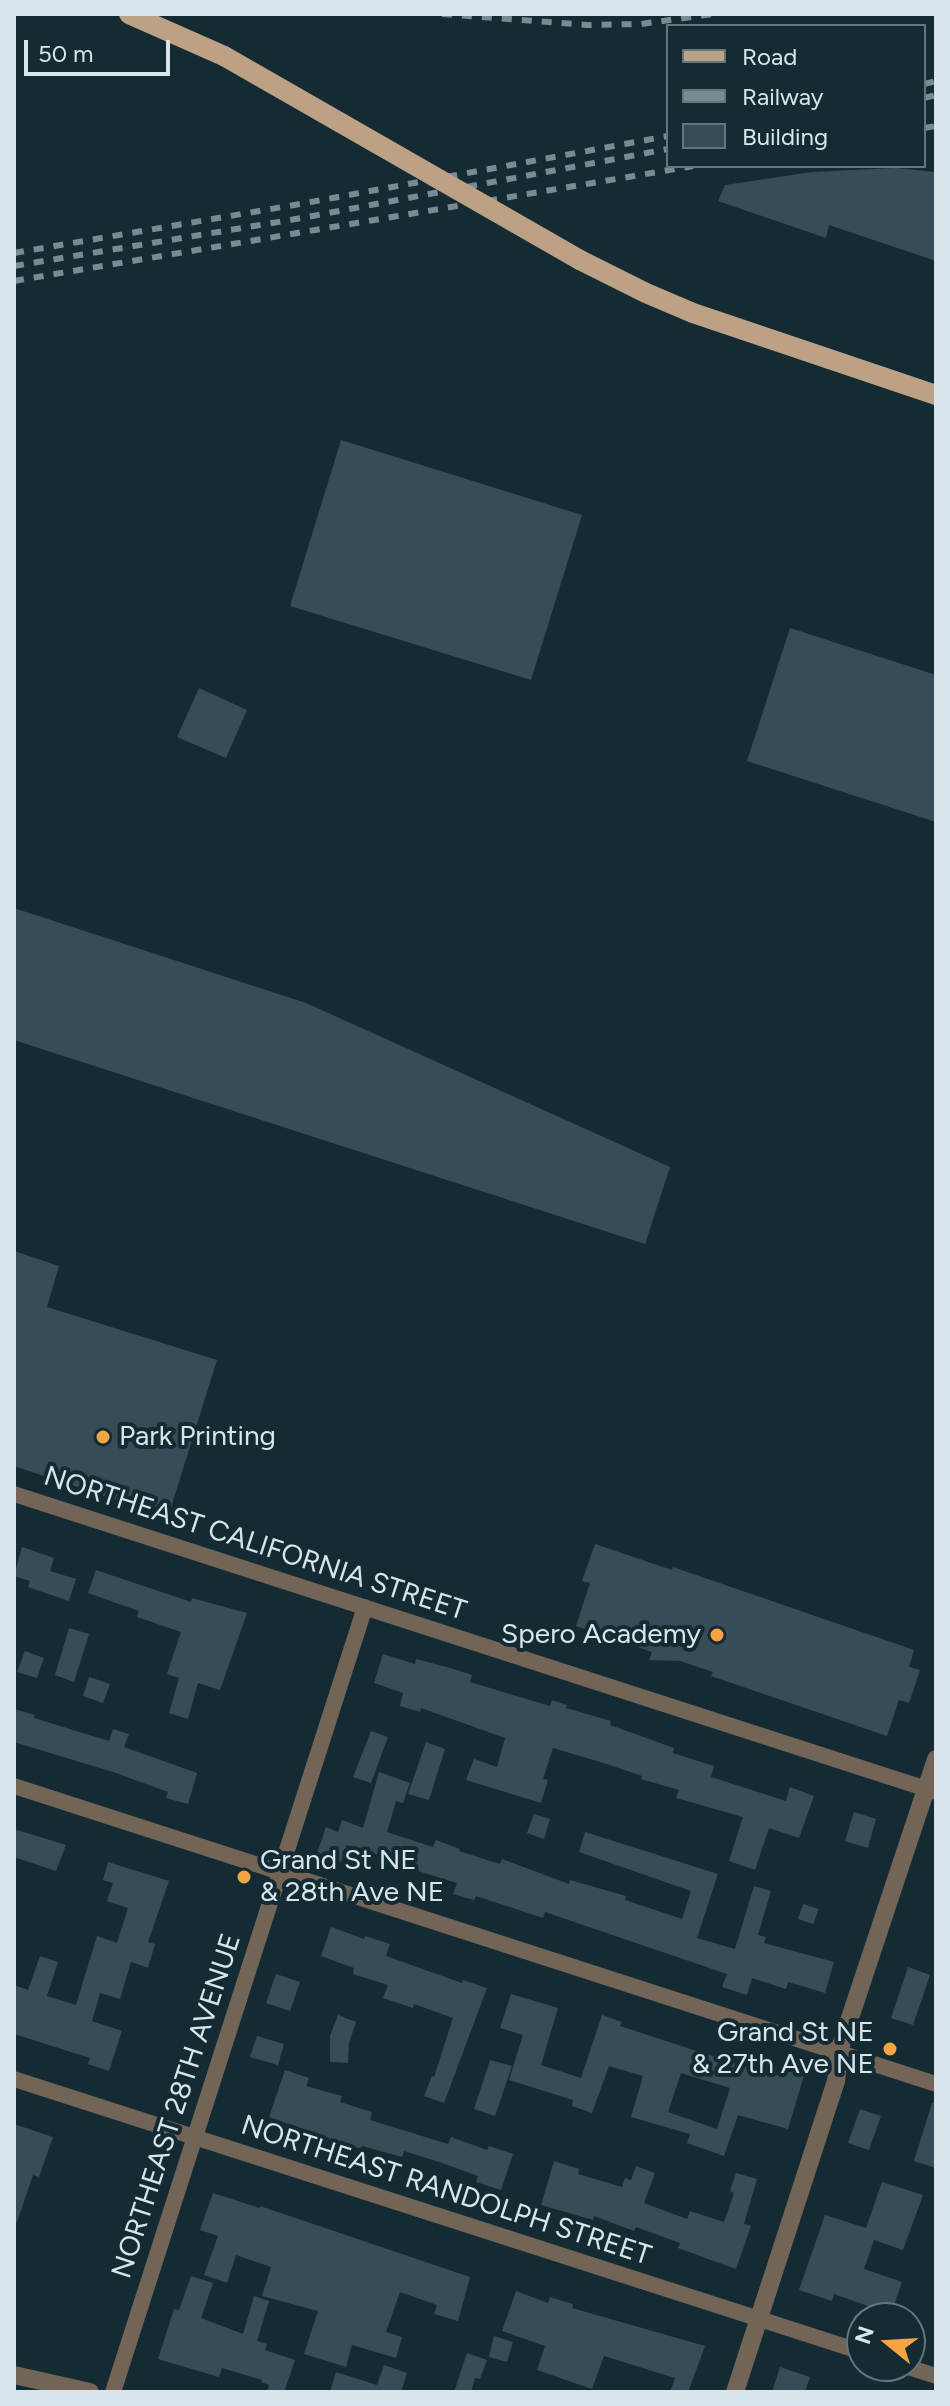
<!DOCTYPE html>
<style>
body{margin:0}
#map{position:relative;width:950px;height:2406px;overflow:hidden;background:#152b34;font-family:Figtree,sans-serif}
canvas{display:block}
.frame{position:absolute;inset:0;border:16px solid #d8e5eb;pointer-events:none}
.legend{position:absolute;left:666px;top:24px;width:260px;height:144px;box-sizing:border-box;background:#152b34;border:2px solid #63757d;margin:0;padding:10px 14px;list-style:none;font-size:24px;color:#d8e5eb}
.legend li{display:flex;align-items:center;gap:16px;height:40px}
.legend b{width:40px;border:2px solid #63757d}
.north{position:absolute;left:846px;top:2302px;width:80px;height:80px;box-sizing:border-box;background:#152b34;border:2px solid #63757d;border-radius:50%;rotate:288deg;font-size:22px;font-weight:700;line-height:32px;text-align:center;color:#d8e5eb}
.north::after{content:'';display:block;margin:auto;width:28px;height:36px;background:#f2a541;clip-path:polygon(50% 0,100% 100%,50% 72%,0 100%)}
.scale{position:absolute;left:24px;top:40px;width:146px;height:36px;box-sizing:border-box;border:4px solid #d8e5eb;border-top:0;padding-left:10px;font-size:24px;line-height:28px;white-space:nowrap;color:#d8e5eb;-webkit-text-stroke:6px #152b34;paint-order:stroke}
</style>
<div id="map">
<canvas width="950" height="2406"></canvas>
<div class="frame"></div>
<ul class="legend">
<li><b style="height:10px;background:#bca184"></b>Road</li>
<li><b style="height:10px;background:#798b92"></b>Railway</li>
<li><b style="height:22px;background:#364d57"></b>Building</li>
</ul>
<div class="north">N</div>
<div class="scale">50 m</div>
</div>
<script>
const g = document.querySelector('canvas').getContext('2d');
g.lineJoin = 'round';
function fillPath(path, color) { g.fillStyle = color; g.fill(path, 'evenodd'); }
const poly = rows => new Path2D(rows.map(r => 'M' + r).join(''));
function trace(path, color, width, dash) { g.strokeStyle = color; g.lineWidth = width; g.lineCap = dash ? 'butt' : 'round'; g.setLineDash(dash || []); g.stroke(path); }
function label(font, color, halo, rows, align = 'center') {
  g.font = font + ' Figtree,sans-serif'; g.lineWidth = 8; g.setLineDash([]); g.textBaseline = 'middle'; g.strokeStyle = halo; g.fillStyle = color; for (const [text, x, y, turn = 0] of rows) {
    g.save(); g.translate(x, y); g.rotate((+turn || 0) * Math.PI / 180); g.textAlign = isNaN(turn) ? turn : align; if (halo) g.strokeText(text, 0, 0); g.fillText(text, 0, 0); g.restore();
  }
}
const building = poly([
 [895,168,936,172,936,261,829,225,826,238,718,201,725,185,812,172],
 [341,440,582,515,531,680,290,606],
 [790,628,936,675,936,822,747,761],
 [199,688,247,710,226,758,177,737],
 [14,908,306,1003,670,1167,645,1244,14,1040],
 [14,1251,59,1266,47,1307,217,1360,168,1517,14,1466],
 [595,1544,672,1570,673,1567,914,1650,909,1667,920,1670,909,1703,899,1700,887,1736,711,1676,713,1672,680,1661,649,1660,652,1652,576,1626,590,1583,582,1581],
 [22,1547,54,1558,50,1571,76,1579,69,1601,28,1587,30,1581,14,1576],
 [96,1570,191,1602,192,1598,247,1613,220,1690,198,1683,188,1719,169,1713,179,1678,167,1674,181,1632,137,1617,139,1611,88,1593],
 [69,1628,89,1634,74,1682,55,1675],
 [25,1651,44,1658,37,1678,17,1672],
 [383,1654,415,1664,416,1659,450,1668,472,1675,470,1682,550,1706,552,1700,567,1705,566,1708,611,1721,610,1725,674,1748,673,1753,714,1766,711,1777,786,1801,790,1787,814,1796,799,1838,769,1828,755,1870,729,1861,743,1817,676,1798,679,1790,641,1779,642,1776,607,1764,553,1748,543,1779,548,1780,541,1803,466,1780,474,1759,497,1767,505,1738,421,1708,420,1712,400,1706,403,1693,374,1683],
 [89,1677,110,1684,103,1703,83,1696],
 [14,1709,35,1715,34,1718,109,1741,113,1729,129,1734,124,1747,197,1773,188,1804,166,1798,168,1792,116,1773,14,1742],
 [371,1731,388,1737,371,1783,353,1777],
 [426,1742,445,1749,429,1800,408,1794],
 [379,1772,410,1783,403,1803,396,1801,387,1832,433,1847,436,1840,460,1849,459,1851,500,1864,502,1859,569,1884,570,1880,626,1896,625,1900,682,1919,691,1891,579,1852,585,1832,718,1874,697,1938,735,1949,754,1886,771,1891,758,1935,766,1937,764,1943,834,1962,825,1993,788,1982,786,1989,752,1978,747,1995,722,1987,727,1974,545,1912,543,1918,476,1896,474,1900,453,1894,457,1883,392,1863,393,1859,347,1845,341,1862,317,1853,326,1827,338,1832,342,1820,363,1828],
 [854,1812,876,1819,868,1848,845,1841],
 [534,1814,550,1819,544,1839,527,1833],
 [14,1829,66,1845,56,1871,14,1857],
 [108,1862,169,1881,148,1942,155,1944,148,1968,131,1962,120,1999,100,1993,92,2021,122,2031,109,2071,88,2064,90,2058,14,2034,14,1985,28,1990,40,1956,58,1962,47,1996,76,2005,97,1936,117,1943,128,1908,107,1901,113,1883,103,1880],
 [803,1904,819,1909,813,1924,798,1919],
 [331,1927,364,1939,365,1936,390,1944,386,1956,462,1983,463,1980,487,1988,444,2103,424,2096,432,2076,434,2077,453,2018,414,2004,413,2008,383,1998,388,1985,353,1974,354,1968,321,1956],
 [908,1967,930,1975,913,2025,891,2018],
 [276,1974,300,1982,290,2011,266,2003],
 [511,1994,558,2008,541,2065,581,2078,602,2015,622,2022,620,2026,737,2064,777,2075,781,2065,805,2072,788,2129,738,2115,724,2156,687,2143,690,2134,631,2117,643,2076,609,2066,592,2113,572,2106,573,2100,509,2080,523,2035,500,2028],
 [681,2073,730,2088,717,2129,668,2112],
 [338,2015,356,2022,349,2043,348,2063,330,2062,330,2036],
 [257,2036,284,2044,278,2065,250,2057],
 [490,2060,512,2066,495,2116,474,2109],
 [285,2070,309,2078,306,2086,342,2096,340,2102,372,2112,370,2120,448,2144,451,2137,487,2150,489,2146,513,2154,501,2190,476,2182,478,2176,442,2163,404,2151,402,2157,362,2146,361,2149,269,2117],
 [932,2103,936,2104,936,2168,914,2161],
 [860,2109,881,2116,869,2150,848,2143],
 [14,2124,53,2137,39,2177,33,2175,17,2222,14,2221],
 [554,2161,579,2169,578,2174,622,2187,625,2178,631,2180,636,2166,655,2173,644,2203,687,2219,690,2211,724,2222,734,2193,730,2191,736,2173,757,2179,744,2224,751,2226,736,2269,678,2248,680,2243,636,2227,634,2231,594,2216,593,2220,541,2205],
 [882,2182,923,2195,903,2250,874,2240,864,2269,902,2282,891,2314,834,2294,832,2301,799,2290,825,2215,866,2228],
 [213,2193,260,2208,260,2206,470,2277,458,2321,434,2314,437,2305,400,2292,386,2332,402,2337,396,2358,352,2345,346,2367,304,2354,318,2311,262,2296,271,2267,236,2255,227,2283,204,2275,218,2236,200,2230],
 [191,2276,213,2283,201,2318,243,2334,254,2296,269,2301,257,2341,267,2344,265,2350,295,2360,284,2392,267,2392,269,2385,261,2382,262,2380,222,2368,219,2377,158,2359,174,2309,179,2310],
 [516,2291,548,2303,550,2297,573,2304,572,2308,705,2346,688,2392,670,2392,675,2378,604,2356,592,2389,537,2370,545,2346,502,2331],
 [494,2336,513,2342,507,2362,489,2357],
 [467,2353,487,2360,480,2379,475,2378,471,2392,454,2392],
 [384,2365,407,2373,401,2392,330,2392,336,2372,377,2385],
 [780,2367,810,2377,805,2392,772,2392]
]);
const minor = poly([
 [14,1494,936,1792],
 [14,1786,936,2084],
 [14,2079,862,2352],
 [905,2366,936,2376],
 [113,2392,365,1607]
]);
const tertiary = poly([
 [14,2375,90,2392],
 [735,2392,836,2081,839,2051,936,1759]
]);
const primary = poly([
 [129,14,224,56],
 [580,260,646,293,693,313,936,395]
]);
const rail = poly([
 [442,14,587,25,641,24,713,14],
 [924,84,936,81],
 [924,98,936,95],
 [924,128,936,126],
 [14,253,300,204,668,136],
 [14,266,302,218,668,149],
 [14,281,693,166]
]);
const primaryBridge = poly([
 [224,56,580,260]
]);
const markers = [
 [103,1437,8,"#f2a541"],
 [717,1635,8,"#f2a541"],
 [244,1877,8,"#f2a541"],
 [890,2049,8,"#f2a541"]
];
const poiNames = [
 ["Park Printing",119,1437],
 ["Spero Academy",701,1635,"right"],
 ["Grand St NE",260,1861],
 ["& 28th Ave NE",260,1893],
 ["Grand St NE",874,2033,"right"],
 ["& 27th Ave NE",874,2065,"right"]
];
const streetNames = [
 ["NORTHEAST CALIFORNIA STREET",255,1544,18],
 ["NORTHEAST 28TH AVENUE",177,2106,-72],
 ["NORTHEAST RANDOLPH STREET",446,2191,18]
];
fillPath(building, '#364d57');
trace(minor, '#726557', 16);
trace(tertiary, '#726557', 18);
trace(primary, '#bca184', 20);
trace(rail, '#798b92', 6, [10, 10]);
trace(primaryBridge, '#bca184', 20);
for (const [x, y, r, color] of markers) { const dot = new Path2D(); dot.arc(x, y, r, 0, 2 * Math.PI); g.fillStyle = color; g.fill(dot); trace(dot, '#152b34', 3); }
label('28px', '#d8e5eb', '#152b34', poiNames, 'left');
label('28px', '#d8e5eb', '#152b34', streetNames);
</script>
